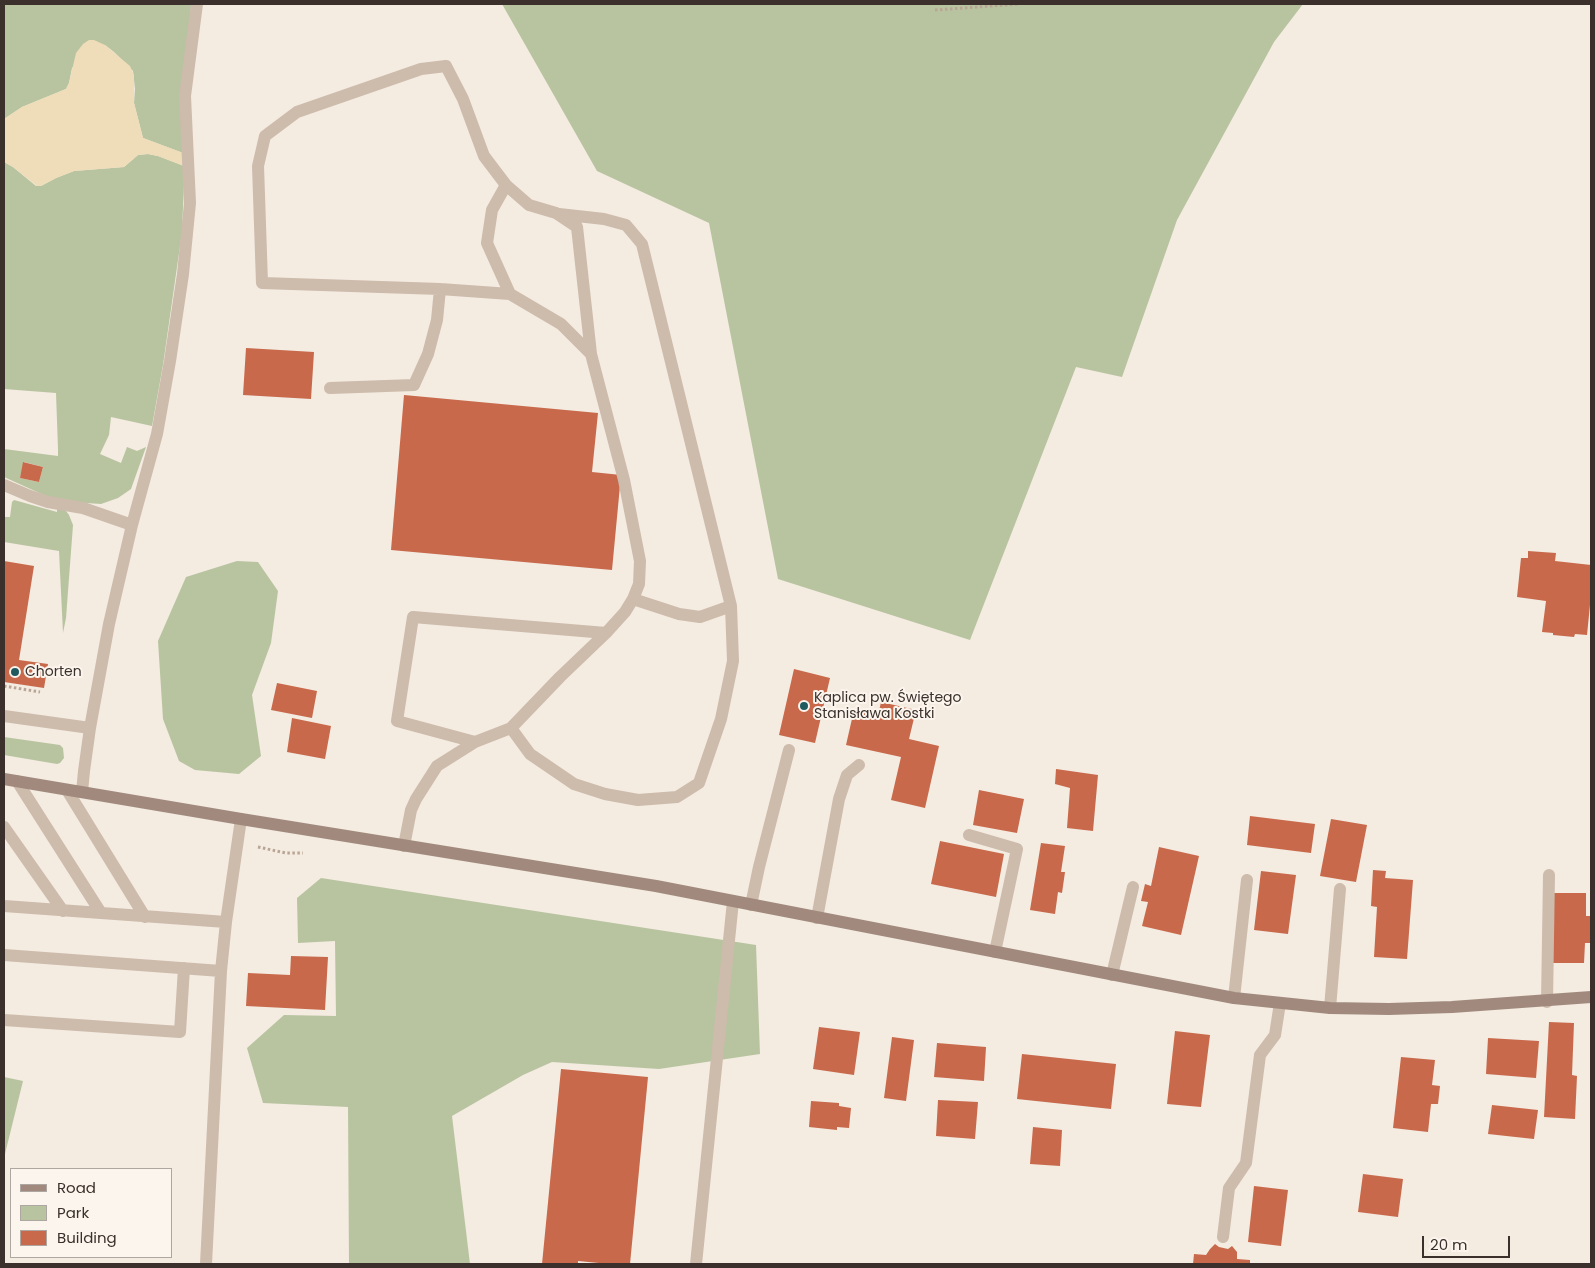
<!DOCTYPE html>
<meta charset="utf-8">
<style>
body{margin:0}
#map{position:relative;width:1595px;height:1268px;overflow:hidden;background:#f4ebe1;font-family:Poppins,sans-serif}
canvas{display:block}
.frame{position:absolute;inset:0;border:5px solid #3b302b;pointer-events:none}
.legend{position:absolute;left:10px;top:1168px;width:162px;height:90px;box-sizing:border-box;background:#fbf5ee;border:1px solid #aea6a0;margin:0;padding:6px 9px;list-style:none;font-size:15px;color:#3b302b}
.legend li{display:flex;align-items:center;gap:10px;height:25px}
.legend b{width:25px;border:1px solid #aea6a0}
.scale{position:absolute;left:1422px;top:1236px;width:88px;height:22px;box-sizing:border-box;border:2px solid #3b302b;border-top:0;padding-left:6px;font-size:15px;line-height:18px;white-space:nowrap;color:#3b302b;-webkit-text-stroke:4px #fbf5ee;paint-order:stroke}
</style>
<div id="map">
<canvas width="1595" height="1268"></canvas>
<div class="frame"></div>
<ul class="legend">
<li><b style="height:6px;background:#a18a7d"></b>Road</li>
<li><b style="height:14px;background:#b8c4a0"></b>Park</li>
<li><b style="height:14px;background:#c8694b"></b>Building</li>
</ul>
<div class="scale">20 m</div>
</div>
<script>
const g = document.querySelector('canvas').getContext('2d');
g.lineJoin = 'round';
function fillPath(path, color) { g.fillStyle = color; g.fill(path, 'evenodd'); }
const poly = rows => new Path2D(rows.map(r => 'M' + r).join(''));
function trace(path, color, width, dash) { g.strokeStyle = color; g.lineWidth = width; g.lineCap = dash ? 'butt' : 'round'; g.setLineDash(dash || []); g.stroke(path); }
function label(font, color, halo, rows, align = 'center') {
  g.font = font + ' Poppins,sans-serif'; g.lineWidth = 4; g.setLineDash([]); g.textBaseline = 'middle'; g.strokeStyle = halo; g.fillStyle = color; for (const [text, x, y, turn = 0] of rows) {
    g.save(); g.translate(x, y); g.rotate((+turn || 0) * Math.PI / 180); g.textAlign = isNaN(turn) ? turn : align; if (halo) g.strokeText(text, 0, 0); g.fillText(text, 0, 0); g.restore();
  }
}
const green = poly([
 [4,4,191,4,183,153,143,138,134,103,135,89,133,71,114,52,105,45,72,68,69,83,66,89,22,107,4,119],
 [502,4,1303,4,1274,42,1177,220,1122,377,1076,367,970,640,778,579,709,223,597,171],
 [148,154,158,156,184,166,184,183,182,232,163,365,152,426,111,417,109,435,100,454,121,463,127,447,137,451,146,447,131,489,118,498,101,504,57,501,4,477,4,449,58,456,58,449,56,393,4,389,4,162,13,167,36,186,41,186,56,178,74,171,124,167,138,155],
 [24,462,43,467,39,482,20,478],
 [14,500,57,512,57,507,66,511,69,515,73,525,66,618,63,633,59,551,4,542,4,517,10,517,12,502],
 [237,561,258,562,278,591,271,643,252,695,261,756,239,774,195,770,179,761,163,719,158,641,186,577],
 [4,737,60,745,63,748,64,758,60,763,57,764,4,755],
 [321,878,756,945,760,1054,659,1069,552,1062,523,1075,452,1116,470,1264,349,1264,348,1107,263,1103,247,1048,284,1015,336,1016,335,941,298,943,297,898],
 [4,1077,23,1081,4,1158]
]);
const sand = poly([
 [89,40,94,40,105,45,130,66,134,75,134,103,143,138,183,153,184,166,158,156,148,154,138,155,124,167,74,171,56,178,41,186,37,186,13,167,4,162,4,119,22,107,66,89,69,83,76,53,83,44]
]);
const building = poly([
 [246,348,314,352,311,399,243,395],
 [404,395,598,413,592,472,621,475,612,570,391,550],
 [23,462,43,467,39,482,20,478],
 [1528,551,1556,553,1555,561,1591,565,1591,606,1590,605,1587,635,1575,634,1574,637,1553,635,1553,633,1542,632,1546,601,1517,597,1521,558,1528,558],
 [4,561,34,566,19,660,48,664,44,688,4,682],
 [794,669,830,678,815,743,779,735],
 [277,683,317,691,312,718,271,710],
 [881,702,916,710,909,739,939,746,925,808,891,800,901,757,846,745,854,710,878,716],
 [292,718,331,726,325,759,287,752],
 [1056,769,1098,775,1093,831,1067,828,1070,788,1055,784],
 [979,790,1024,799,1017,833,973,825],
 [1250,816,1315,824,1311,853,1247,845],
 [1331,819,1367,825,1356,882,1320,876],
 [940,841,1004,854,996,897,931,884],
 [1041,843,1065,846,1061,872,1065,872,1062,893,1058,892,1055,914,1030,910],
 [1159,847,1199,856,1181,935,1142,926,1148,902,1141,901,1145,884,1151,886],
 [1373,870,1386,871,1385,878,1413,880,1407,959,1374,957,1377,907,1371,906],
 [1261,871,1296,875,1288,934,1254,930],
 [1553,893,1586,893,1586,916,1591,916,1591,943,1585,943,1584,963,1553,963],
 [291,956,328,957,325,1010,246,1006,248,973,290,975],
 [1549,1022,1574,1023,1572,1075,1577,1076,1575,1119,1544,1117],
 [819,1027,860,1032,854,1075,813,1069],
 [1175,1031,1210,1035,1201,1107,1167,1104],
 [892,1037,914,1040,906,1101,884,1098],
 [1488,1038,1539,1041,1536,1078,1486,1074],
 [937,1043,986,1047,984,1081,934,1077],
 [1022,1054,1116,1064,1111,1109,1017,1099],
 [1401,1057,1435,1060,1432,1085,1440,1086,1438,1104,1431,1104,1428,1132,1393,1128],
 [561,1069,648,1077,630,1264,609,1264,578,1261,578,1264,542,1264],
 [938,1100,978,1102,975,1139,936,1136],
 [811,1101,839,1103,839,1106,851,1108,849,1128,837,1127,837,1130,809,1127],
 [1492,1105,1538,1110,1534,1139,1488,1134],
 [1033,1127,1062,1130,1060,1166,1030,1164],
 [1363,1174,1403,1179,1398,1217,1358,1212],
 [1254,1186,1288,1190,1281,1246,1248,1242],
 [1215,1244,1219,1247,1228,1249,1232,1246,1237,1252,1237,1259,1250,1260,1250,1264,1193,1264,1194,1254,1206,1255,1210,1249]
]);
const path = poly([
 [935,10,1020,4],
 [4,686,40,692],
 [258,847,286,853,303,853]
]);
const service = poly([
 [506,185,492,210,487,243,510,294],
 [330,388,414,385,428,354,437,320,440,289],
 [4,485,30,496,48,502,83,508,132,525],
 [633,599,679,614,700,617,731,606],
 [4,716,90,728,84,771,82,792],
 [90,728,109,624,132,525,157,434,170,361,183,274,190,203,185,96,197,4],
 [511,728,530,754,574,784,605,794,638,800,677,797,699,783,721,719,733,661,731,606,642,244,626,225,604,219,559,214],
 [475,742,397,721,413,617,606,633],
 [17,781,101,913],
 [67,790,145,917],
 [4,827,63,911],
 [969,835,1017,849,995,952],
 [404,846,411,810,416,799,437,766,475,742,511,728,560,677,606,633,625,612,633,599,639,584,640,561,624,480,591,354,561,324,510,294,440,289,262,283,258,166,265,136,297,112,421,69,446,66,463,99,484,156,506,185,529,205,556,213,577,227,591,354],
 [751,905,759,867,789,750],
 [4,906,226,922],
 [817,918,839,799,847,775,859,765],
 [4,955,221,971],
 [1112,975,1133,887],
 [1234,998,1247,880],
 [1547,1002,1549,875],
 [1330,1008,1340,889],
 [4,1020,180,1032,184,968],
 [1223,1237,1229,1188,1246,1163,1260,1055,1275,1035,1280,1003],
 [206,1264,221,971,226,922,241,819]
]);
const minor = poly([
 [696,1264,733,901]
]);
const secondary = poly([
 [4,779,241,819,656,886,1234,998,1330,1008,1389,1009,1452,1007,1591,997]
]);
const markers = [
 [15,672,5,"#1f5a5e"],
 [804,706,5,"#1f5a5e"]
];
const poiNames = [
 ["Chorten",25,672],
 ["Kaplica pw. Świętego",814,698],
 ["Stanisława Kostki",814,714]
];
fillPath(green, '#b8c4a0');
fillPath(sand, '#efdcb8');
fillPath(building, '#c8694b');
trace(path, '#b9a596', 3, [2.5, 2.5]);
trace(service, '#cdbbac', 12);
trace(minor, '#cdbbac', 12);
trace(secondary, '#a18a7d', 12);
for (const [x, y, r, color] of markers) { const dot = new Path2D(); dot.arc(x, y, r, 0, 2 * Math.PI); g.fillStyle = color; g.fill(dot); trace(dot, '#fbf5ee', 2); }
label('14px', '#3b302b', '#fbf5ee', poiNames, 'left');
</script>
